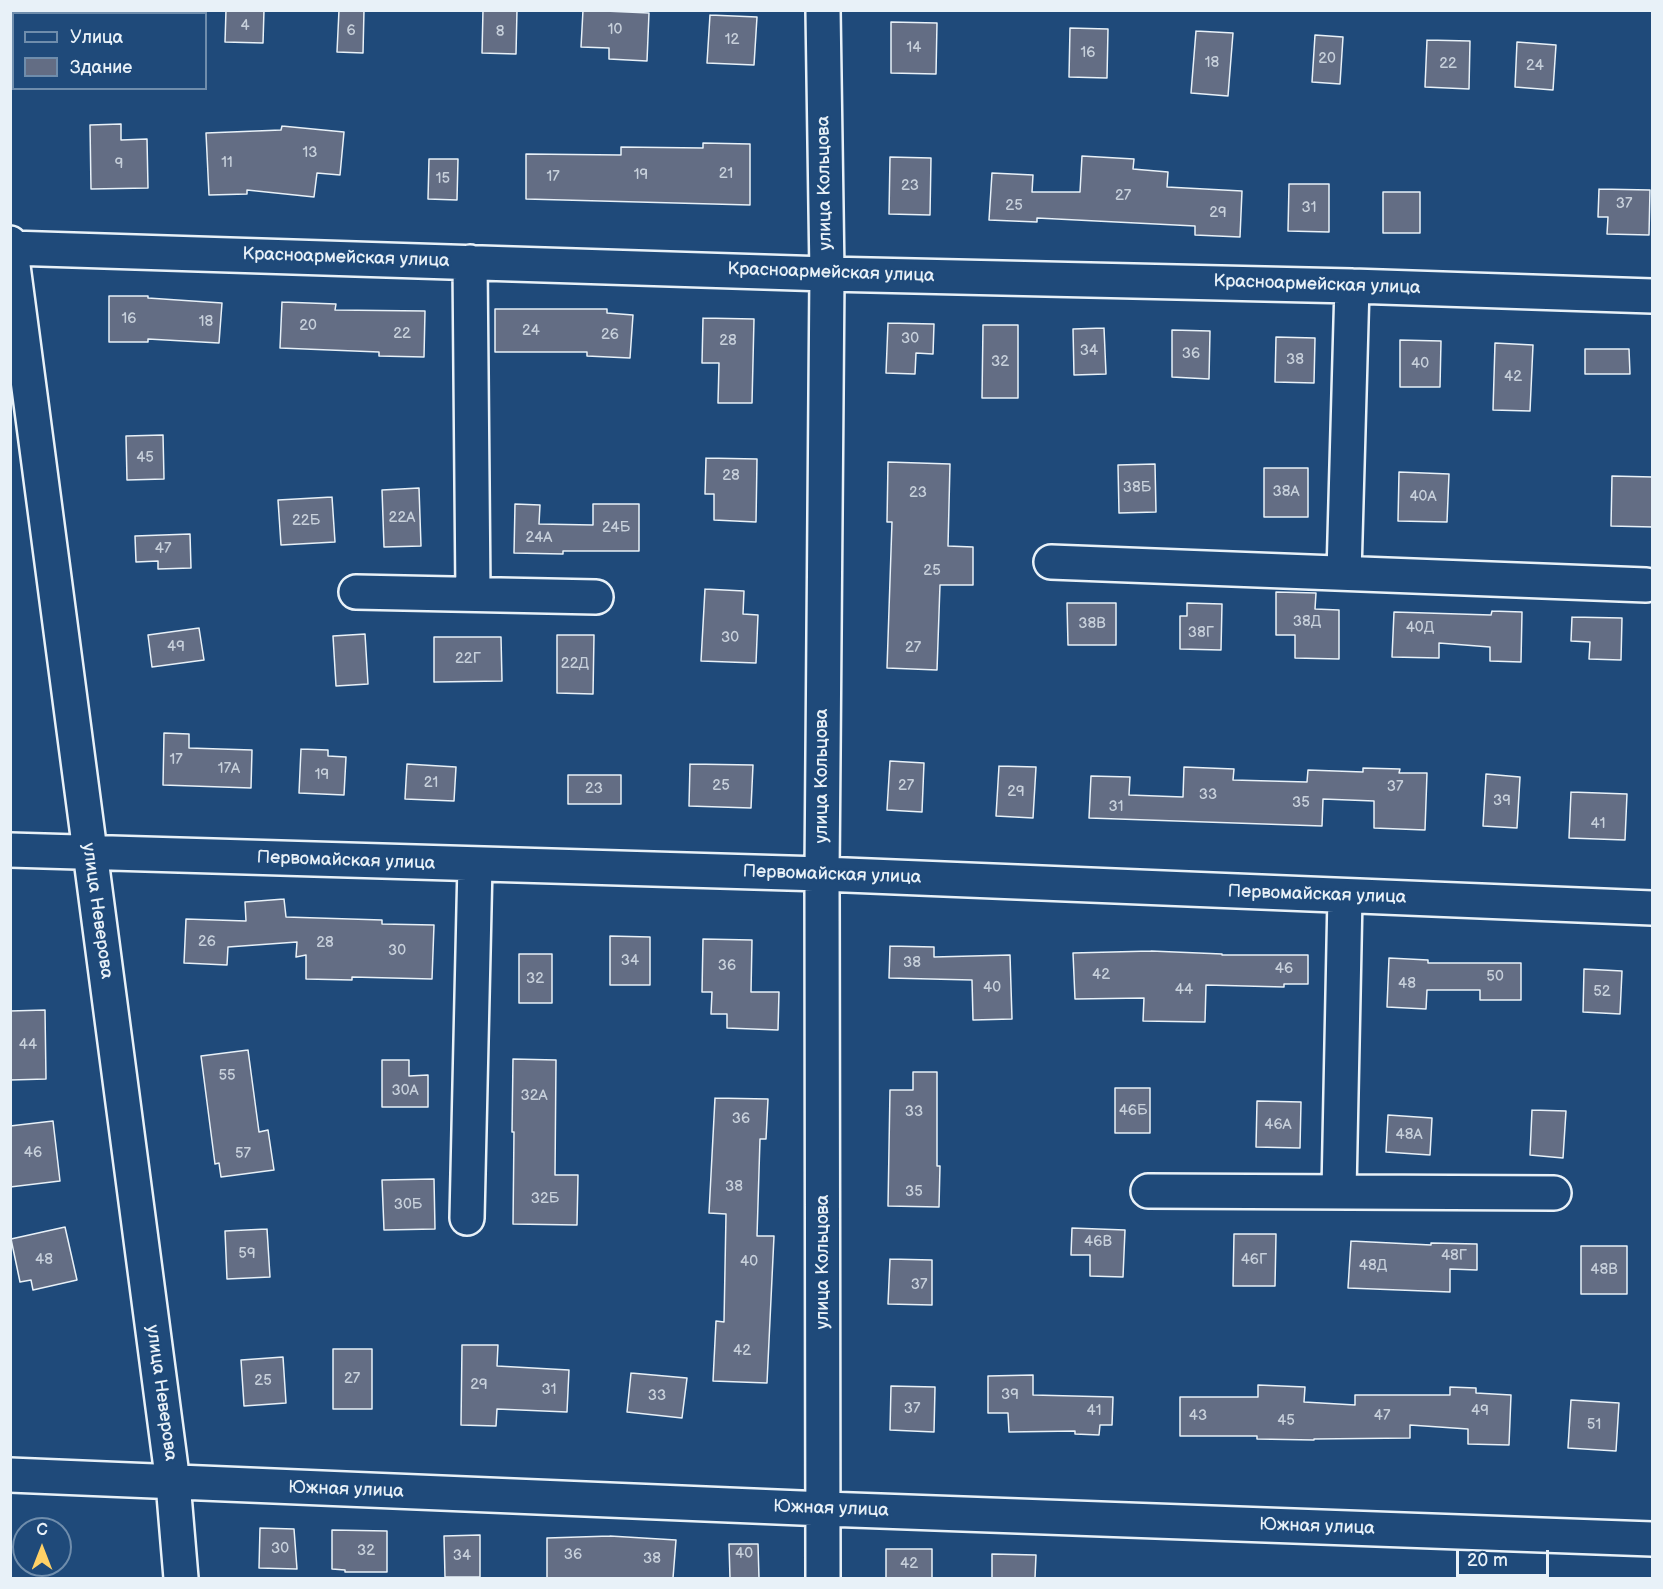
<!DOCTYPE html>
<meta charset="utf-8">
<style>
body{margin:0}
#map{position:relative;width:1663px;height:1589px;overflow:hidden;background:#1f4a7a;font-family:"Balsamiq Sans",sans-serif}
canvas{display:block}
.frame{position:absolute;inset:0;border:12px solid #e8f1f8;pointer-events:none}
.legend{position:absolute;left:12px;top:12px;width:195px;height:78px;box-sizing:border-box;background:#1f4a7a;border:2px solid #6f8dac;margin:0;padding:8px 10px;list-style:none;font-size:18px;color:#e8f1f8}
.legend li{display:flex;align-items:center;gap:12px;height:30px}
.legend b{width:30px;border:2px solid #6f8dac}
.north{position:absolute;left:12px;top:1517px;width:60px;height:60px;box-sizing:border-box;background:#1f4a7a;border:2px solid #6f8dac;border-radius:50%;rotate:0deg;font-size:16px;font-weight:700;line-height:24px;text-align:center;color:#e8f1f8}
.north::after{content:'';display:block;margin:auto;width:21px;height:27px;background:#ffd166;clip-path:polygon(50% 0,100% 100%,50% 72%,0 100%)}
.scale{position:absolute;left:1456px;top:1550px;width:93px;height:27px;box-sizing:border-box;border:3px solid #e8f1f8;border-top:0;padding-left:8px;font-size:18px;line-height:21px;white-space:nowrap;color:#e8f1f8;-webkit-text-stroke:4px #1f4a7a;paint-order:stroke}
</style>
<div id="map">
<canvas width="1663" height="1589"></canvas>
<div class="frame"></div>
<ul class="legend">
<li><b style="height:8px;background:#1f4a7a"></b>Улица</li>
<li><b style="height:16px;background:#636d84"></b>Здание</li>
</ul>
<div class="north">С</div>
<div class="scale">20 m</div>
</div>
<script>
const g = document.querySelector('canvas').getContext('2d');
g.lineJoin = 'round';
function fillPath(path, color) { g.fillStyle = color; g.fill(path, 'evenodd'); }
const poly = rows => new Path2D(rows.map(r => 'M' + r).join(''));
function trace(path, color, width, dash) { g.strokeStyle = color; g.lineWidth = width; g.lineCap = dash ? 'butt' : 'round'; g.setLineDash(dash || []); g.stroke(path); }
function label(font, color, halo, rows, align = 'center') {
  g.font = font + ' "Balsamiq Sans",sans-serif'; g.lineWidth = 4.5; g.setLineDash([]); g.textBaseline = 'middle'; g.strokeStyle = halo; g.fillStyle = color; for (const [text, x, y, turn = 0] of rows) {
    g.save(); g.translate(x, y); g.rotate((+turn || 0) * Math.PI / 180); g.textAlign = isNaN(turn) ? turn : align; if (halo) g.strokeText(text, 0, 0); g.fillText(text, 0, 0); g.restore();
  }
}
const building = poly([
 [226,10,264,10,263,43,225,42,226,10],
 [339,10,364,10,363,53,337,52,339,10],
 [483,10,517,10,516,54,482,53,483,10],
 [583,10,649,13,647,61,609,59,609,48,581,47,583,10],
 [710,15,757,17,754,65,707,63,710,15],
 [891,22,937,23,936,74,891,73,891,22],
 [1070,28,1108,29,1107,78,1069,77,1070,28],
 [1196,31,1233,33,1228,96,1191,93,1196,31],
 [1315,35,1343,37,1340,84,1312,82,1315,35],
 [1427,40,1470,41,1469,89,1425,87,1427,40],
 [1517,42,1556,45,1553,90,1515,87,1517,42],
 [121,124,121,140,147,139,148,188,91,189,90,125,121,124],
 [282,126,344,132,340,175,317,173,314,197,247,190,247,194,209,195,206,133,281,130,282,126],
 [703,143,750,144,750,205,526,199,526,154,621,155,621,147,703,148,703,143],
 [1082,156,1134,159,1133,169,1168,172,1167,187,1242,191,1240,237,1195,235,1195,226,1037,218,1037,222,989,220,992,173,1033,175,1032,192,1080,192,1082,156],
 [890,157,931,158,930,215,889,214,890,157],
 [429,159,458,159,457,200,428,199,429,159],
 [1289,184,1329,184,1329,232,1288,231,1289,184],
 [1599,189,1650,190,1649,235,1607,234,1608,217,1598,217,1599,189],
 [1383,192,1420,192,1420,233,1383,233,1383,192],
 [109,296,148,296,148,298,222,303,219,343,148,339,148,342,109,342,109,296],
 [282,302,336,304,335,310,425,311,424,357,379,356,379,352,280,348,282,302],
 [495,309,607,309,607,313,633,315,630,358,587,356,587,352,495,352,495,309],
 [703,318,754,319,752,403,718,403,719,363,702,363,703,318],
 [888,323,934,324,933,354,916,353,915,374,886,373,888,323],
 [983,325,1018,325,1018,398,982,398,983,325],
 [1104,328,1106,374,1074,375,1073,329,1104,328],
 [1172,330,1210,331,1209,379,1172,377,1172,330],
 [1276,337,1315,338,1314,383,1275,382,1276,337],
 [1400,340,1441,341,1440,387,1400,387,1400,340],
 [1495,343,1533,345,1530,411,1493,410,1495,343],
 [1585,349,1629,349,1630,374,1585,374,1585,349],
 [163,435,164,479,127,480,126,436,163,435],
 [706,458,757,459,756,522,714,520,714,494,705,494,706,458],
 [888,462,950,464,948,546,973,547,973,585,940,585,937,670,887,668,892,522,887,522,888,462],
 [1155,464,1156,512,1119,513,1118,465,1155,464],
 [1264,468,1308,468,1308,517,1264,517,1264,468],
 [1399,472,1449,474,1447,522,1398,521,1399,472],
 [1612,476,1653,477,1653,527,1611,526,1612,476],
 [419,488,421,546,384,547,382,490,419,488],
 [332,497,335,542,281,545,278,500,332,497],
 [515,504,540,505,539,524,593,525,593,504,639,504,639,551,563,551,563,554,514,553,515,504],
 [190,534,191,568,158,569,158,561,136,562,135,536,190,534],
 [705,589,744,591,743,614,758,615,756,663,701,661,705,589],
 [1276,592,1316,593,1315,609,1339,610,1339,659,1295,658,1295,635,1276,635,1276,592],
 [1067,603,1116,603,1116,645,1068,645,1067,603],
 [1187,603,1222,604,1221,650,1180,649,1180,616,1187,616,1187,603],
 [1492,611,1522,612,1521,662,1490,661,1490,647,1439,643,1439,658,1392,657,1394,612,1491,615,1492,611],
 [1572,617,1622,618,1621,660,1589,659,1590,642,1571,641,1572,617],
 [199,628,204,660,152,667,148,635,199,628],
 [365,634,368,684,336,686,333,636,365,634],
 [557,635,594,635,593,694,557,693,557,635],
 [434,637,501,637,502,681,434,682,434,637],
 [164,733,189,734,189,748,252,750,251,788,163,785,164,733],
 [301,749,328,750,328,756,346,757,344,795,299,793,301,749],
 [890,761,924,763,922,812,887,810,890,761],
 [407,764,456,767,454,801,405,799,407,764],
 [690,764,753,765,751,808,689,806,690,764],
 [999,766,1036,767,1033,818,996,816,999,766],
 [1184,767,1234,769,1233,780,1307,782,1308,770,1363,772,1363,768,1400,769,1399,773,1427,773,1425,830,1374,828,1374,801,1323,799,1322,826,1089,818,1091,776,1130,777,1129,795,1183,797,1184,767],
 [1486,774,1520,777,1517,828,1483,826,1486,774],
 [568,775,621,775,621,804,568,804,568,775],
 [1571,792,1627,794,1625,840,1569,838,1571,792],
 [284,899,286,917,382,920,382,924,434,925,432,979,352,977,352,980,306,979,306,955,296,957,297,942,228,947,227,965,184,963,186,919,246,921,245,902,284,899],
 [610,936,650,937,650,985,610,985,610,936],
 [703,939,752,940,751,992,779,992,778,1030,727,1028,727,1014,711,1014,712,992,702,992,703,939],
 [890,946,934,947,934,957,1010,955,1012,1019,973,1020,972,980,889,978,890,946],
 [1151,951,1222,954,1222,955,1308,955,1308,984,1284,984,1284,987,1206,985,1205,1022,1143,1021,1144,998,1075,999,1073,953,1151,951],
 [519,954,552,954,552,1003,519,1003,519,954],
 [1389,958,1428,960,1428,963,1521,963,1521,1000,1480,1000,1480,990,1427,990,1426,1009,1387,1007,1389,958],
 [1584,969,1622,971,1620,1014,1583,1012,1584,969],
 [45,1010,46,1079,10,1080,10,1011,45,1010],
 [248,1050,259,1132,268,1130,274,1170,221,1177,219,1163,215,1164,201,1056,248,1050],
 [513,1059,556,1060,555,1175,578,1175,577,1225,513,1224,514,1132,512,1132,513,1059],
 [382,1060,409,1060,409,1076,428,1075,428,1107,382,1107,382,1060],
 [913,1072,937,1072,937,1166,940,1166,939,1207,888,1206,890,1090,913,1090,913,1072],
 [1115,1088,1150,1088,1150,1133,1115,1133,1115,1088],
 [715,1098,768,1099,766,1139,760,1139,757,1236,774,1236,767,1383,713,1381,716,1321,724,1322,726,1214,709,1213,715,1098],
 [1257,1101,1301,1102,1300,1148,1256,1147,1257,1101],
 [1532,1110,1566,1111,1563,1158,1530,1155,1532,1110],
 [1388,1115,1432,1118,1430,1155,1386,1152,1388,1115],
 [53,1121,60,1181,10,1187,10,1126,53,1121],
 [434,1179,435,1229,384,1230,382,1180,434,1179],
 [65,1227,77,1280,33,1290,31,1280,20,1282,11,1239,65,1227],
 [1072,1228,1125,1230,1123,1277,1090,1276,1090,1255,1071,1255,1072,1228],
 [267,1229,270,1277,227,1279,225,1231,267,1229],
 [1234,1234,1276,1234,1275,1286,1233,1286,1234,1234],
 [1351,1241,1431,1245,1431,1243,1477,1244,1477,1270,1450,1269,1450,1292,1348,1288,1351,1241],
 [1581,1246,1627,1246,1627,1294,1581,1294,1581,1246],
 [890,1259,932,1260,932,1305,888,1304,890,1259],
 [462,1345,498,1345,497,1366,569,1370,567,1412,497,1409,496,1426,461,1425,462,1345],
 [333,1349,372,1349,372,1409,333,1409,333,1349],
 [283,1357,286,1403,244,1406,241,1360,283,1357],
 [631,1373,687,1378,682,1418,627,1412,631,1373],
 [1033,1375,1033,1395,1113,1397,1112,1425,1100,1425,1099,1435,1075,1434,1075,1431,1009,1432,1008,1413,988,1413,988,1376,1033,1375],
 [1258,1385,1305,1387,1304,1402,1355,1405,1355,1395,1450,1395,1450,1387,1476,1388,1476,1393,1511,1395,1509,1445,1468,1444,1468,1429,1410,1425,1410,1438,1314,1439,1314,1440,1257,1439,1257,1436,1180,1436,1180,1397,1258,1397,1258,1385],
 [891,1386,935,1387,934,1432,890,1430,891,1386],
 [1571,1400,1619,1403,1616,1451,1568,1448,1571,1400],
 [260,1528,294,1529,297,1569,259,1568,260,1528],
 [332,1530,387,1531,387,1572,345,1572,345,1570,332,1569,332,1530],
 [480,1535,480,1577,445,1577,444,1536,480,1535],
 [610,1536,676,1540,673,1578,547,1578,547,1538,610,1536],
 [729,1544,758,1544,759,1578,730,1578,729,1544],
 [886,1549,932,1549,932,1578,886,1578,886,1549],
 [992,1554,1036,1555,1035,1578,992,1578,992,1554]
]);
const minor = poly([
 [823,10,827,274,822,874,823,1578],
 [10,243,173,1483,181,1578],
 [10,248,827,274,1352,286,1652,296],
 [470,262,473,594],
 [1051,562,1646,585],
 [1344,573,1352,286],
 [356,592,596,597],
 [10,850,822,874,1652,908],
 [1148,1191,1554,1193],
 [1339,1191,1345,896],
 [467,1218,475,864],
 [10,1475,825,1509,1652,1539]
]);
const numberNames = [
 ["4",245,26],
 ["10",615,30],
 ["6",351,31],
 ["8",500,32],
 ["12",732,40],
 ["14",914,48],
 ["16",1088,53],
 ["20",1327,59],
 ["18",1212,63],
 ["22",1448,64],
 ["24",1535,66],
 ["13",310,153],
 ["11",227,163],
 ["9",119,164],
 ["21",726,174],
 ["19",641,175],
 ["17",553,177],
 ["15",443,179],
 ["23",910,186],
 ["27",1123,196],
 ["37",1624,204],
 ["25",1014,206],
 ["31",1309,208],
 ["29",1218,213],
 ["16",129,319],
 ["18",206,322],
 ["20",308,326],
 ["24",531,331],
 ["22",402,334],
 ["26",610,335],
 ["30",910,339],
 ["28",728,341],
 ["34",1089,351],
 ["36",1191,354],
 ["38",1295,360],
 ["32",1000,362],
 ["40",1420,364],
 ["42",1513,377],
 ["45",145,458],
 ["28",731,476],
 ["38Б",1137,488],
 ["38А",1286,492],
 ["23",918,493],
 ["40А",1423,497],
 ["22А",402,518],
 ["22Б",306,521],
 ["24Б",616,528],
 ["24А",539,538],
 ["47",163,549],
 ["25",932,571],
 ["38Д",1307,622],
 ["38В",1092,624],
 ["40Д",1420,628],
 ["38Г",1201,633],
 ["30",730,638],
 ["49",176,647],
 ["27",913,648],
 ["22Г",468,659],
 ["22Д",575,664],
 ["17",176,760],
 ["17А",229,769],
 ["19",322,775],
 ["21",431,783],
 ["25",721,786],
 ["27",906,786],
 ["37",1395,787],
 ["23",594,789],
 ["29",1016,792],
 ["33",1208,795],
 ["39",1502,801],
 ["35",1301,803],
 ["31",1116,807],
 ["41",1598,824],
 ["26",207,942],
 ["28",325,943],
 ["30",397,951],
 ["34",630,961],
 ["38",912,963],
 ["36",727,966],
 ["46",1284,969],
 ["42",1101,975],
 ["50",1495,977],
 ["32",535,979],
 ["48",1407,984],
 ["40",992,988],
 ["44",1184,990],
 ["52",1602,992],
 ["44",28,1045],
 ["55",227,1076],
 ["30А",405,1091],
 ["32А",534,1096],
 ["46Б",1133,1111],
 ["33",914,1112],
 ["36",741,1119],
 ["46А",1278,1125],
 ["48А",1409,1135],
 ["46",33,1153],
 ["57",243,1154],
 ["38",734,1187],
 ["35",914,1192],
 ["32Б",545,1199],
 ["30Б",408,1205],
 ["46В",1098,1242],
 ["59",247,1254],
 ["48Г",1454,1256],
 ["48",44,1260],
 ["46Г",1254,1260],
 ["40",749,1262],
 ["48Д",1373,1266],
 ["48В",1604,1270],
 ["37",919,1285],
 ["42",742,1351],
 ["27",352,1379],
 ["25",263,1381],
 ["29",479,1385],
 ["31",549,1390],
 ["39",1010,1395],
 ["33",657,1396],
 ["37",912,1409],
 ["41",1094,1411],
 ["49",1480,1411],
 ["43",1198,1416],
 ["47",1382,1416],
 ["45",1286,1421],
 ["51",1594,1425],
 ["30",280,1549],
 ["32",366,1551],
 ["40",744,1554],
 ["36",573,1555],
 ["34",462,1556],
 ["38",652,1559],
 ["42",909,1564]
];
const streetNames = [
 ["улица Кольцова",825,183,-91],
 ["Красноармейская улица",346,258,2],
 ["Красноармейская улица",831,273,2],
 ["Красноармейская улица",1317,285,2],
 ["улица Кольцова",822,776,-90],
 ["Первомайская улица",346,861,2],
 ["Первомайская улица",832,875,2],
 ["Первомайская улица",1317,895,2],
 ["улица Неверова",97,911,82],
 ["улица Кольцова",823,1262,-90],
 ["улица Неверова",161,1393,82],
 ["Южная улица",346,1490,2],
 ["Южная улица",831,1509,2],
 ["Южная улица",1317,1527,2]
];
fillPath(building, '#636d84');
trace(building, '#e8f1f8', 1.5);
trace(minor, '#e8f1f8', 38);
trace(minor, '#1f4a7a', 33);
label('15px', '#c7d0db', null, numberNames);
label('18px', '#e8f1f8', '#1f4a7a', streetNames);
</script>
